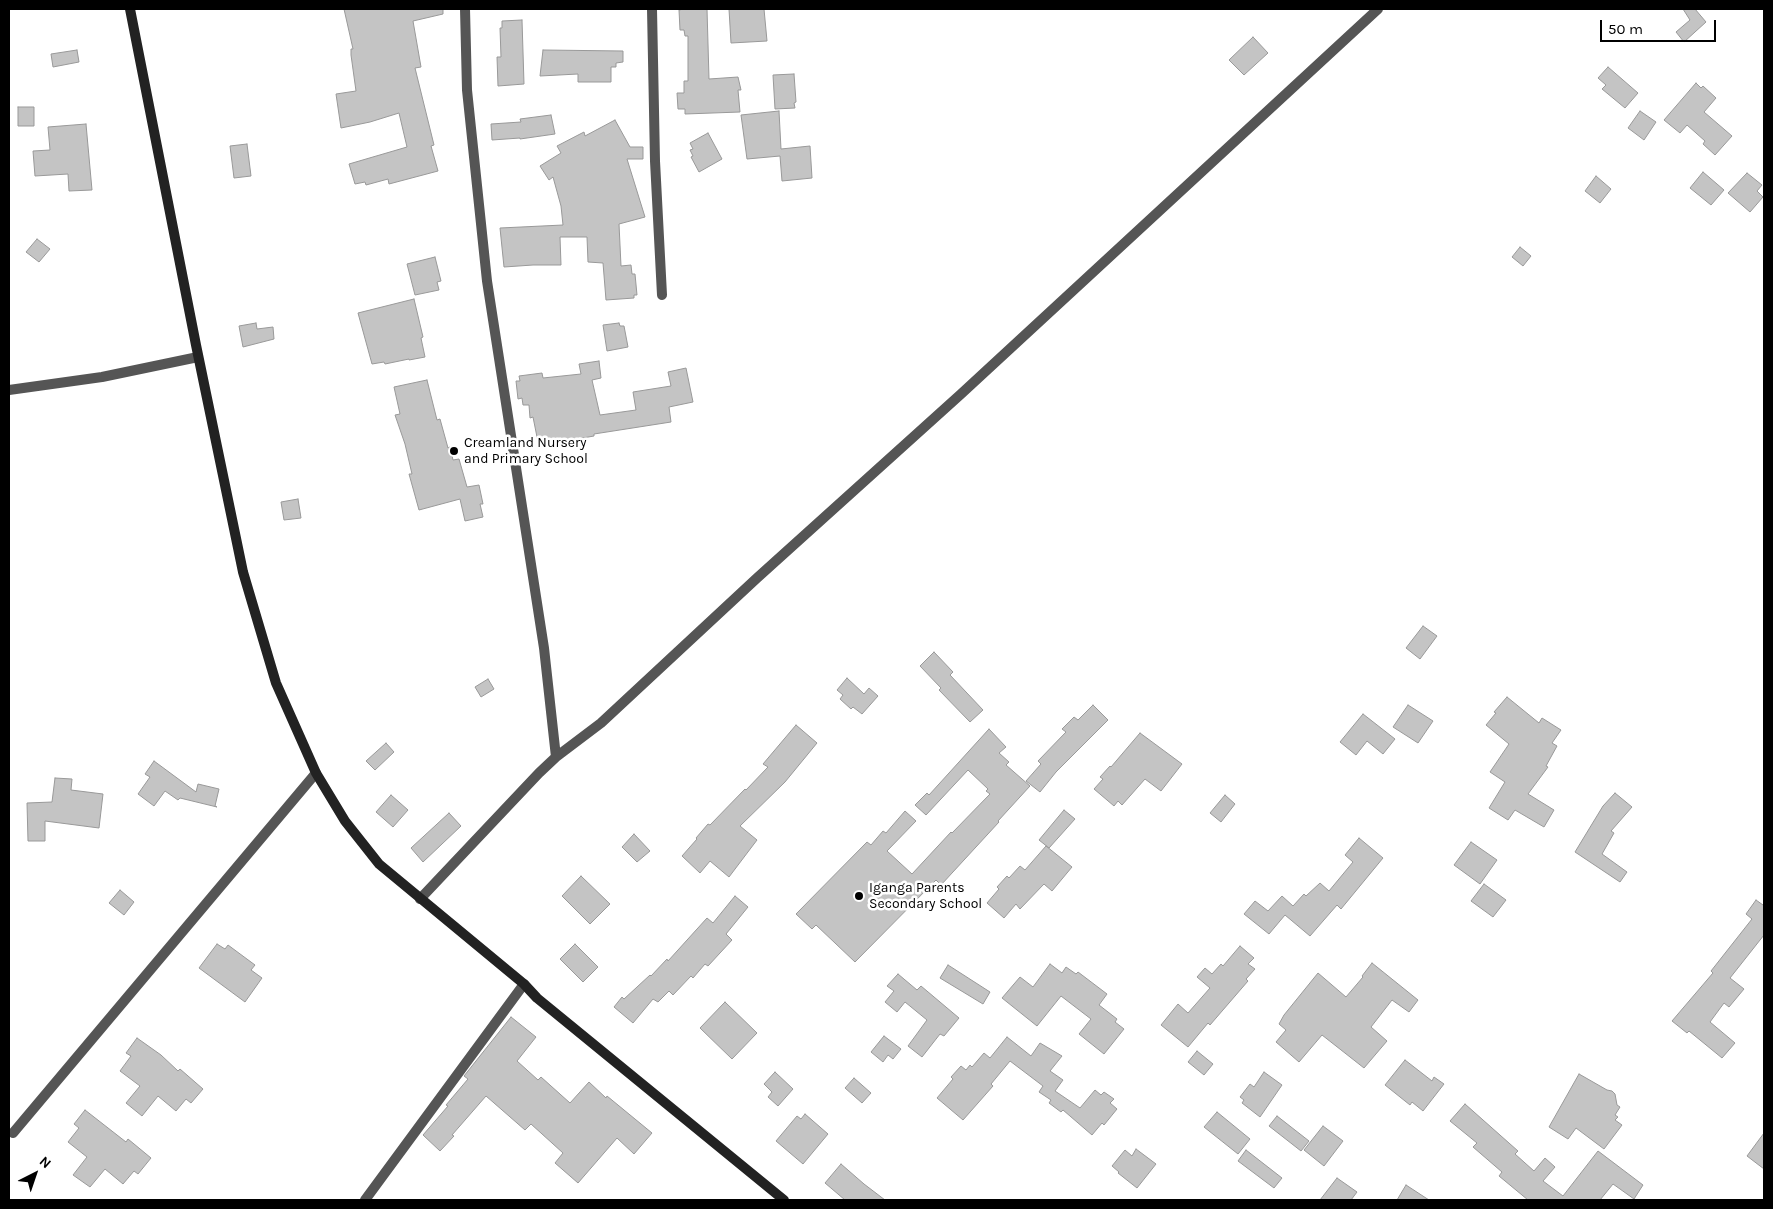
<!DOCTYPE html>
<style>
body{margin:0}
#map{position:relative;width:1773px;height:1209px;overflow:hidden;background:#fff;font-family:Karla,sans-serif}
canvas{display:block}
.frame{position:absolute;inset:0;border:10px solid #000;pointer-events:none}
.north{position:absolute;left:10px;top:1149px;width:50px;height:50px;-webkit-text-stroke:4px #fff;paint-order:stroke;rotate:41deg;font-size:14px;font-weight:700;line-height:20px;text-align:center;color:#000}
.north::after{content:'';display:block;margin:auto;width:18px;height:22px;background:#000;clip-path:polygon(50% 0,100% 100%,50% 72%,0 100%)}
.scale{position:absolute;left:1600px;top:20px;width:116px;height:22px;box-sizing:border-box;border:2px solid #000;border-top:0;padding-left:6px;font-size:15px;line-height:18px;white-space:nowrap;color:#000;-webkit-text-stroke:4px #fff;paint-order:stroke}
</style>
<div id="map">
<canvas width="1773" height="1209"></canvas>
<div class="frame"></div>
<div class="north">N</div>
<div class="scale">50 m</div>
</div>
<script>
const g = document.querySelector('canvas').getContext('2d');
g.lineJoin = 'round';
function fillPath(path, color) { g.fillStyle = color; g.fill(path, 'evenodd'); }
const poly = rows => new Path2D(rows.map(r => 'M' + r).join(''));
function trace(path, color, width, dash) { g.strokeStyle = color; g.lineWidth = width; g.lineCap = dash ? 'butt' : 'round'; g.setLineDash(dash || []); g.stroke(path); }
function label(font, color, halo, rows, align = 'center') {
  g.font = font + ' Karla,sans-serif'; g.lineWidth = 5; g.setLineDash([]); g.textBaseline = 'middle'; g.strokeStyle = halo; g.fillStyle = color; for (const [text, x, y, turn = 0] of rows) {
    g.save(); g.translate(x, y); g.rotate((+turn || 0) * Math.PI / 180); g.textAlign = isNaN(turn) ? turn : align; if (halo) g.strokeText(text, 0, 0); g.fillText(text, 0, 0); g.restore();
  }
}
const building = poly([
 [344,9,443,9,443,14,413,21,421,67,415,68,434,145,431,146,438,171,389,184,388,179,366,185,365,182,355,184,349,164,407,147,399,113,370,122,341,128,336,94,356,91,351,55,351,49,353,49,344,9],
 [684,9,707,9,709,79,738,77,741,90,738,90,740,112,685,114,685,109,678,109,677,93,684,93,684,81,688,81,688,36,685,36,684,30,680,30,679,10,684,9],
 [729,9,764,9,767,41,731,43,729,9],
 [1683,9,1695,9,1706,22,1684,42,1676,32,1690,20,1683,9],
 [522,20,524,84,498,86,497,57,501,57,500,28,502,28,502,21,522,20],
 [1253,37,1268,53,1244,75,1229,60,1253,37],
 [77,50,79,62,53,67,51,54,77,50],
 [543,50,623,51,623,62,616,63,616,67,611,67,611,82,578,82,578,74,540,76,543,50],
 [1608,67,1638,93,1625,108,1602,89,1606,85,1598,78,1608,67],
 [794,74,796,102,794,103,795,108,775,109,773,75,794,74],
 [1696,83,1701,88,1703,86,1716,98,1704,112,1732,136,1715,155,1703,144,1705,141,1687,125,1680,133,1664,120,1696,83],
 [18,107,34,107,34,126,18,126,18,107],
 [779,111,781,149,810,146,812,178,782,181,780,156,747,159,741,115,779,111],
 [1640,111,1656,122,1644,140,1628,128,1640,111],
 [551,115,555,134,520,139,520,138,492,140,491,124,521,122,520,119,551,115],
 [615,120,630,147,643,147,643,159,627,159,645,217,619,224,621,266,631,265,632,274,635,274,637,295,634,295,634,298,606,300,603,263,588,262,587,237,560,237,561,265,533,265,504,267,500,228,563,225,561,206,553,177,549,180,540,166,561,153,557,146,584,132,585,136,615,120],
 [86,124,92,190,69,191,68,174,35,176,33,151,50,150,48,127,86,124],
 [708,133,722,159,699,172,691,157,693,156,690,150,693,149,690,143,708,133],
 [247,144,251,176,234,178,230,146,247,144],
 [1703,172,1724,190,1711,205,1690,188,1703,172],
 [1747,173,1762,185,1757,191,1763,197,1750,212,1728,193,1747,173],
 [1596,176,1611,189,1600,203,1585,191,1596,176],
 [37,239,50,249,39,262,26,252,37,239],
 [1520,247,1531,256,1523,266,1512,257,1520,247],
 [435,257,441,281,437,282,439,290,415,295,407,264,435,257],
 [414,299,423,337,421,338,425,357,409,360,409,359,385,364,384,362,372,364,358,313,414,299],
 [256,323,257,329,273,327,274,339,243,347,239,326,256,323],
 [619,323,620,326,624,326,628,347,607,351,603,325,619,323],
 [599,361,601,378,592,380,600,415,636,410,633,392,671,386,668,372,686,368,693,402,669,407,671,422,594,434,594,436,549,444,548,440,538,442,533,417,530,418,529,405,523,405,522,398,518,399,516,381,520,381,519,376,542,373,543,378,581,374,579,364,599,361],
 [427,380,437,420,440,419,448,448,450,447,453,460,459,459,467,487,479,485,483,504,480,504,483,517,465,521,460,499,419,510,409,474,412,474,405,444,395,415,400,414,394,387,427,380],
 [298,499,301,518,284,520,281,502,298,499],
 [1423,626,1437,636,1420,659,1406,648,1423,626],
 [934,652,953,672,950,675,983,710,970,722,939,690,941,688,920,666,934,652],
 [847,678,864,694,869,688,878,696,862,714,853,707,851,709,840,699,843,695,837,690,847,678],
 [488,679,494,689,481,697,475,687,488,679],
 [1507,697,1539,723,1542,718,1561,730,1552,743,1557,746,1546,766,1548,767,1528,794,1554,810,1544,827,1515,810,1508,820,1489,808,1505,782,1490,772,1509,744,1486,725,1496,713,1494,712,1507,697],
 [1093,705,1108,720,1056,772,1040,792,1026,781,1041,764,1038,761,1066,732,1062,729,1074,717,1078,720,1093,705],
 [1408,705,1433,721,1418,743,1393,727,1408,705],
 [1363,714,1395,739,1383,754,1367,741,1356,755,1340,742,1363,714],
 [796,725,817,743,785,782,740,826,757,840,729,877,710,861,700,873,682,856,697,839,696,838,708,824,710,825,745,789,746,790,768,767,763,764,796,725],
 [989,729,1006,747,999,753,1009,762,1006,765,1030,786,998,821,999,822,941,885,936,880,855,962,816,925,812,929,796,914,867,842,871,845,883,831,886,833,905,811,916,821,887,851,912,874,951,832,952,833,990,794,986,791,988,789,968,770,926,815,915,805,927,793,929,795,989,729],
 [1140,733,1182,764,1161,791,1145,779,1122,805,1118,801,1114,806,1094,789,1103,779,1100,777,1110,766,1111,767,1140,733],
 [386,743,394,752,375,770,366,761,386,743],
 [154,761,196,792,198,784,219,789,215,806,217,807,180,798,178,800,165,791,154,806,138,794,150,777,145,774,154,761],
 [55,778,72,779,71,790,103,794,99,828,45,821,45,841,28,841,27,803,52,802,55,778],
 [1615,793,1632,807,1611,831,1614,833,1602,854,1627,872,1620,882,1575,852,1603,806,1615,793],
 [391,795,408,810,393,827,376,812,391,795],
 [1225,795,1235,804,1221,822,1210,813,1225,795],
 [1064,810,1075,819,1049,848,1039,840,1064,810],
 [449,813,461,826,423,862,411,848,449,813],
 [634,834,650,851,637,862,622,847,634,834],
 [1359,838,1383,858,1341,909,1337,905,1310,936,1285,915,1269,934,1244,914,1255,901,1268,911,1282,896,1293,906,1304,894,1306,896,1320,883,1329,891,1353,862,1345,855,1359,838],
 [1471,842,1497,860,1480,884,1454,865,1471,842],
 [1046,846,1072,867,1052,891,1044,884,1020,909,1016,904,1004,918,987,903,999,889,997,887,1007,876,1009,878,1020,866,1025,870,1046,846],
 [581,876,610,904,590,924,562,896,581,876],
 [1484,884,1506,900,1493,917,1471,901,1484,884],
 [120,890,134,902,124,915,109,903,120,890],
 [735,896,748,907,726,934,732,940,708,966,705,964,693,978,691,976,673,995,669,991,658,1002,653,999,633,1023,614,1007,622,997,624,999,650,975,651,976,667,959,668,961,707,918,713,923,735,896],
 [1756,900,1763,905,1764,904,1764,935,1730,978,1744,989,1729,1007,1724,1003,1710,1022,1735,1043,1722,1058,1689,1031,1687,1033,1672,1021,1713,973,1711,971,1752,919,1746,914,1756,900],
 [217,944,225,949,228,945,255,965,251,970,262,978,245,1002,199,968,217,944],
 [575,944,598,967,583,982,560,959,575,944],
 [1240,946,1254,958,1248,964,1255,969,1246,979,1248,981,1210,1025,1208,1023,1188,1047,1161,1025,1178,1004,1188,1013,1210,988,1197,977,1205,968,1212,974,1221,964,1223,966,1240,946],
 [1372,963,1418,1000,1409,1012,1392,1000,1371,1027,1387,1041,1364,1068,1322,1035,1299,1062,1276,1042,1286,1030,1279,1024,1284,1015,1318,973,1346,997,1363,977,1362,976,1372,963],
 [1050,964,1062,973,1066,967,1076,974,1078,972,1107,994,1099,1005,1117,1019,1115,1022,1124,1029,1104,1054,1079,1034,1091,1019,1061,996,1037,1026,1002,998,1020,977,1033,987,1050,964],
 [948,965,990,992,983,1004,940,978,948,965],
 [898,974,917,990,921,986,959,1018,944,1036,940,1034,922,1057,908,1046,927,1020,905,1002,897,1012,885,1002,894,991,887,986,898,974],
 [725,1002,757,1033,732,1059,700,1028,725,1002],
 [511,1017,536,1037,517,1061,538,1080,541,1077,570,1103,589,1082,606,1098,607,1096,652,1133,634,1154,617,1138,578,1183,555,1163,563,1153,531,1124,525,1130,486,1096,452,1135,454,1136,440,1151,423,1135,448,1106,446,1105,468,1079,464,1076,511,1017],
 [884,1036,901,1049,893,1059,888,1055,883,1062,871,1052,884,1036],
 [1007,1037,1031,1056,1040,1043,1062,1056,1050,1071,1063,1080,1055,1091,1080,1108,1095,1090,1101,1095,1104,1092,1114,1099,1110,1103,1117,1109,1104,1125,1102,1123,1092,1135,1063,1110,1061,1112,1049,1103,1051,1100,1039,1092,1043,1086,1010,1061,991,1084,993,1086,963,1120,937,1098,953,1079,951,1077,961,1066,966,1070,970,1065,972,1067,984,1053,990,1058,1007,1037],
 [137,1038,161,1055,178,1071,180,1069,203,1089,191,1103,186,1099,176,1111,158,1096,142,1116,126,1103,140,1086,120,1071,131,1056,126,1053,137,1038],
 [1197,1051,1213,1064,1204,1075,1188,1062,1197,1051],
 [1405,1060,1432,1081,1434,1077,1444,1084,1423,1111,1412,1102,1410,1105,1385,1085,1405,1060],
 [775,1072,793,1089,778,1106,768,1097,772,1092,764,1084,775,1072],
 [1264,1072,1282,1085,1260,1117,1242,1103,1244,1100,1240,1097,1250,1084,1254,1087,1264,1072],
 [1579,1074,1607,1090,1612,1091,1615,1094,1617,1105,1620,1107,1615,1115,1618,1117,1615,1120,1622,1125,1604,1149,1576,1128,1568,1139,1549,1127,1579,1074],
 [854,1078,871,1093,862,1103,845,1088,854,1078],
 [1465,1104,1518,1151,1515,1154,1534,1171,1545,1158,1555,1167,1543,1181,1563,1196,1598,1151,1643,1185,1634,1199,1613,1184,1600,1200,1528,1200,1499,1176,1502,1172,1473,1147,1477,1143,1450,1121,1465,1104],
 [85,1110,126,1142,128,1139,151,1158,138,1174,134,1171,123,1184,105,1169,90,1187,73,1175,87,1157,68,1142,79,1128,74,1124,85,1110],
 [1217,1112,1250,1139,1238,1154,1204,1127,1217,1112],
 [805,1114,828,1134,803,1164,776,1141,797,1116,801,1119,805,1114],
 [1277,1116,1309,1141,1301,1151,1269,1126,1277,1116],
 [1323,1126,1343,1141,1324,1166,1304,1150,1323,1126],
 [1764,1133,1764,1169,1747,1156,1764,1133],
 [1136,1149,1156,1164,1137,1188,1118,1173,1119,1172,1112,1166,1125,1150,1132,1156,1136,1149],
 [1246,1150,1282,1178,1274,1188,1238,1161,1246,1150],
 [841,1164,864,1184,885,1200,845,1200,825,1183,841,1164],
 [1337,1178,1357,1192,1351,1200,1320,1200,1337,1178],
 [1406,1185,1429,1200,1397,1200,1406,1185]
]);
const street = poly([
 [465,9,467,90,487,281,544,648,556,757],
 [652,9,655,161,662,295],
 [9,390,102,377,198,357],
 [420,899,539,773,556,757,601,723,757,578,961,394,1378,9],
 [13,1133,316,773],
 [365,1200,524,984]
]);
const secondary = poly([
 [130,9,196,345,243,572,276,683,316,773,345,821,379,864,524,984,537,998,784,1200]
]);
const markers = [
 [454,451,5,"#000"],
 [859,896,5,"#000"]
];
const poiNames = [
 ["Creamland Nursery",464,443],
 ["and Primary School",464,459],
 ["Iganga Parents",869,888],
 ["Secondary School",869,904]
];
fillPath(building, '#c4c4c4');
trace(building, '#999', 1);
trace(street, '#555', 10);
trace(secondary, '#222', 10);
for (const [x, y, r, color] of markers) { const dot = new Path2D(); dot.arc(x, y, r, 0, 2 * Math.PI); g.fillStyle = color; g.fill(dot); trace(dot, '#fff', 2); }
label('14px', '#000', '#fff', poiNames, 'left');
</script>
